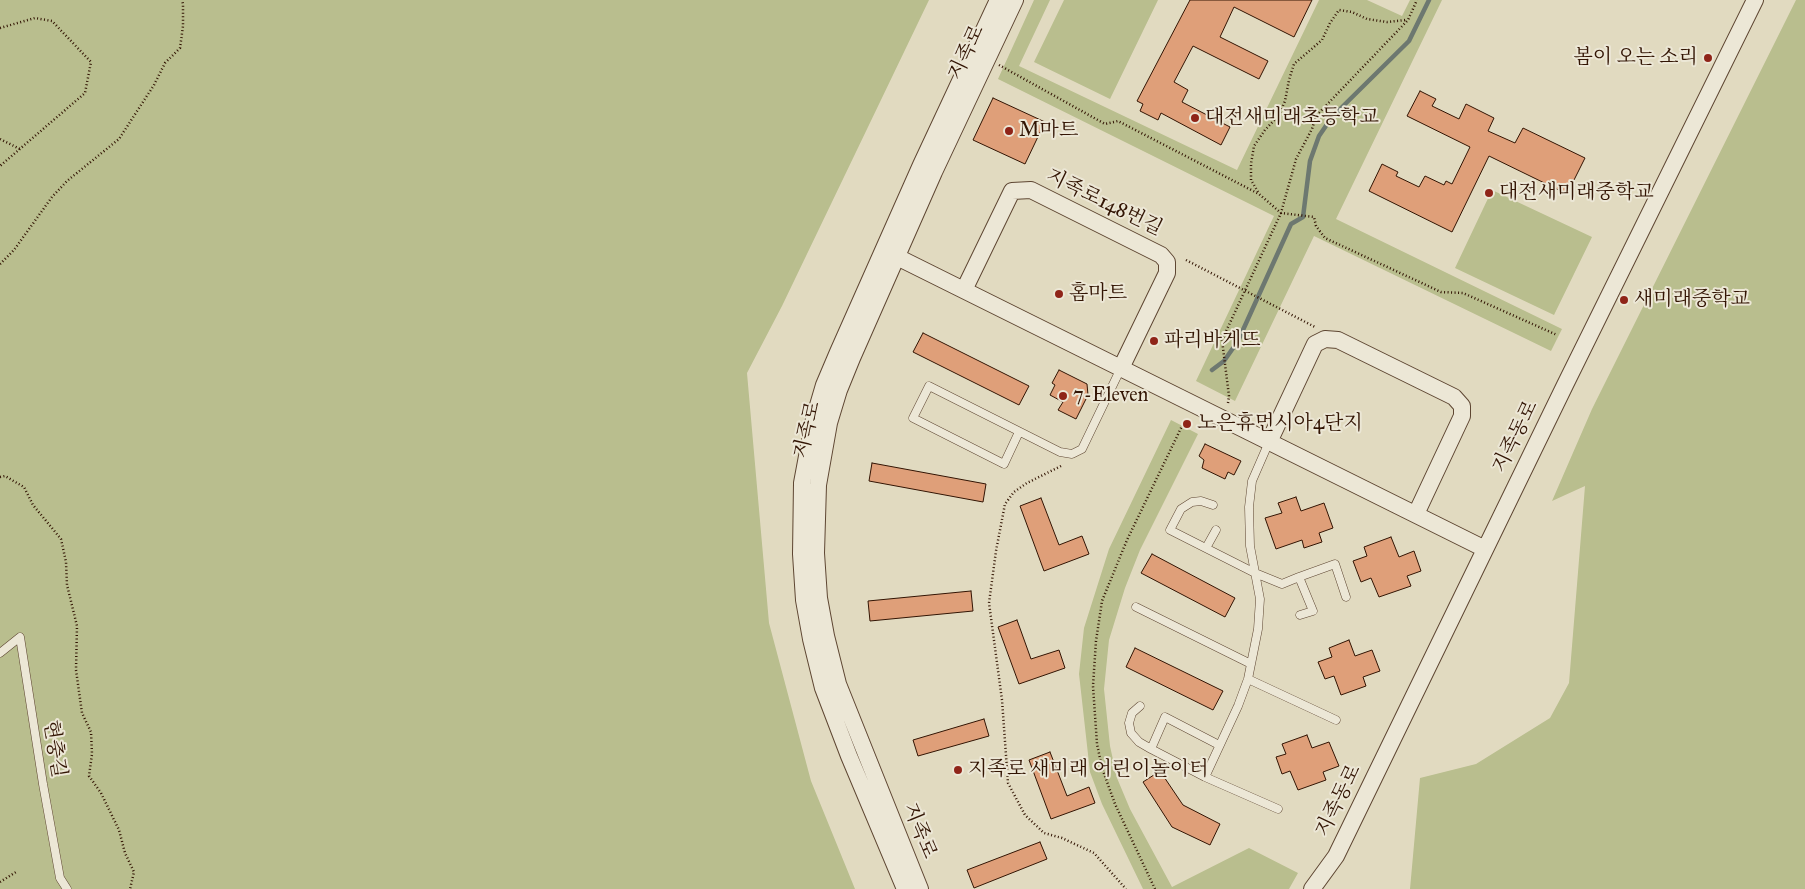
<!DOCTYPE html>
<meta charset="utf-8">
<style>
body{margin:0}
canvas{display:block;background:#e1dac0}
</style>
<canvas width="1805" height="889"></canvas>
<script>
const g = document.querySelector('canvas').getContext('2d');
g.lineJoin = 'round';
function fillPath(path, color) { g.fillStyle = color; g.fill(path, 'evenodd'); }
const poly = rows => new Path2D(rows.map(r => 'M' + r).join(''));
function trace(path, color, width, dash) { g.strokeStyle = color; g.lineWidth = width; g.lineCap = dash ? 'butt' : 'round'; g.setLineDash(dash || []); g.stroke(path); }
function label(font, color, halo, rows, align = 'center') {
  g.font = font + ' "IM FELL Great Primer","Noto Serif KR",serif'; g.lineWidth = 4; g.setLineDash([]); g.textBaseline = 'middle'; g.strokeStyle = halo; g.fillStyle = color; for (const [text, x, y, turn = 0] of rows) {
    g.save(); g.translate(x, y); g.rotate((+turn || 0) * Math.PI / 180); g.textAlign = isNaN(turn) ? turn : align; if (halo) g.strokeText(text, 0, 0); g.fillText(text, 0, 0); g.restore();
  }
}
const green = poly([
 [0,0,929,0,782,306,747,373,769,623,811,781,855,889,0,889],
 [1034,0,1050,0,1019,66,1237,170,1319,0,1367,0,1402,16,1410,0,1442,0,1336,219,1562,329,1551,351,1314,236,1235,401,1196,381,1274,216,998,79],
 [1064,0,1158,0,1110,99,1034,62],
 [1796,0,1805,0,1805,889,1410,889,1420,778,1476,764,1550,718,1569,683,1585,486,1552,501,1592,409],
 [1492,190,1592,237,1554,315,1455,268],
 [1171,420,1198,434,1140,550,1125,588,1109,640,1104,689,1110,746,1117,778,1130,809,1172,887,1249,848,1298,873,1289,889,1143,889,1102,804,1090,772,1079,674,1084,628,1109,549]
]);
const stream = poly([
 [1212,370,1224,361,1238,341,1291,224,1303,217,1310,161,1319,136,1332,117,1409,41,1429,0]
]);
const building = poly([
 [1190,0,1312,0,1294,37,1234,7,1220,37,1268,61,1259,79,1193,46,1174,82,1188,90,1182,102,1230,127,1221,145,1161,113,1158,120,1140,111,1143,104,1137,101,1190,0],
 [1420,91,1436,99,1432,106,1459,119,1466,104,1494,118,1488,131,1515,143,1523,128,1585,158,1567,194,1489,156,1452,232,1369,191,1382,164,1398,172,1396,176,1419,187,1425,176,1444,185,1446,181,1452,184,1470,147,1407,116,1420,91],
 [993,98,1045,122,1025,164,973,140,993,98],
 [923,333,1029,386,1019,405,913,352,923,333],
 [1059,370,1087,384,1088,395,1076,419,1058,410,1063,402,1050,395,1055,385,1052,383,1059,370],
 [1205,444,1241,461,1234,475,1228,472,1225,479,1202,468,1204,460,1199,456,1205,444],
 [872,463,986,484,983,502,869,481,872,463],
 [1296,497,1301,511,1324,503,1333,528,1319,533,1322,542,1304,548,1302,540,1276,549,1265,518,1282,513,1278,503,1296,497],
 [1041,498,1059,545,1082,536,1089,554,1044,571,1020,506,1041,498],
 [1391,537,1399,557,1414,551,1421,571,1407,576,1411,586,1379,597,1371,578,1361,582,1353,561,1367,556,1364,547,1391,537],
 [1152,554,1235,598,1225,617,1141,573,1152,554],
 [971,591,973,611,870,621,868,601,971,591],
 [1017,620,1031,659,1059,650,1065,668,1019,684,998,627,1017,620],
 [1349,640,1355,656,1372,650,1380,671,1363,677,1366,686,1341,695,1334,676,1325,679,1318,662,1332,657,1329,648,1349,640],
 [1135,648,1223,691,1213,710,1126,667,1135,648],
 [984,719,989,736,918,756,913,740,984,719],
 [1307,735,1312,748,1329,742,1339,766,1323,772,1326,780,1298,790,1290,771,1282,774,1276,757,1286,754,1282,744,1307,735],
 [1050,752,1067,796,1089,787,1095,803,1051,819,1029,760,1050,752],
 [1160,771,1183,805,1220,824,1210,845,1172,827,1143,782,1160,771],
 [1040,842,1047,859,974,888,967,870,1040,842]
]);
const path = poly([
 [0,28,35,18,52,21,91,62,85,93,0,166],
 [999,65,1105,124,1118,121,1259,194,1281,213,1314,217,1316,226,1325,238,1441,292,1463,293,1557,335],
 [0,139,20,149],
 [1258,192,1251,180,1251,164,1254,146,1265,130,1279,115,1285,101,1289,80,1294,64,1322,40,1330,23,1339,10,1352,12,1367,19,1387,22,1406,20],
 [1186,260,1315,327],
 [0,264,14,250,52,197,67,181,119,139,154,85,165,63,180,48,183,26,183,4,182,0],
 [1228,403,1229,396,1222,340,1281,213,1296,159,1312,129,1316,116,1408,20,1417,0],
 [1061,466,1027,483,1014,492,1005,504,996,551,989,603,1002,700,1008,783,1025,815,1044,833,1062,838,1094,853,1126,889],
 [0,477,5,476,24,487,33,505,61,539,66,562,67,585,77,626,76,670,82,713,91,732,92,754,89,776,101,793,119,830,125,853,134,872,130,889],
 [0,882,16,872],
 [1155,889,1115,804,1102,768,1097,744,1093,686,1096,641,1102,601,1127,540,1182,426]
]);
const lane = poly([
 [1019,432,1004,464,913,418,929,386,1060,452,1072,454,1082,449,1121,368],
 [1213,505,1201,501,1192,502,1181,509,1170,530,1255,573,1282,584,1299,577],
 [1206,548,1216,530],
 [1136,607,1251,664],
 [1300,615,1313,611,1299,577,1335,564,1346,597],
 [0,653,20,637,43,784,60,878,67,889],
 [1248,679,1336,720],
 [1140,706,1132,713,1129,723,1131,733,1139,742,1151,749],
 [1219,745,1165,717,1151,749,1205,777,1278,809],
 [1205,777,1238,706,1248,679,1258,629,1260,599,1250,546,1249,507,1252,481,1269,442]
]);
const street = poly([
 [887,252,1485,549],
 [964,290,1012,191,1031,190,1161,255,1167,262,1167,273,1121,368],
 [1269,442,1315,344,1325,339,1338,340,1454,397,1462,406,1462,416,1416,514],
 [905,889,849,756,823,688,811,639,804,600,801,554,802,483,814,419,824,385,838,352,921,165,998,0],
 [920,889,838,684,826,636,819,598,816,553,818,485,829,423,839,390,852,358,934,172,1015,0],
 [1312,889,1336,856,1565,385,1755,0]
]);
const markers = [
 [1708,58,5,"#8f2418"],
 [1195,118,5,"#8f2418"],
 [1009,131,5,"#8f2418"],
 [1489,193,5,"#8f2418"],
 [1059,294,5,"#8f2418"],
 [1624,300,5,"#8f2418"],
 [1154,341,5,"#8f2418"],
 [1063,396,5,"#8f2418"],
 [1187,424,5,"#8f2418"],
 [958,770,5,"#8f2418"]
];
const streetNames = [
 ["지족로",967,53,-65],
 ["지족로148번길",1104,203,26],
 ["지족로",808,430,-77],
 ["지족동로",1516,437,-64],
 ["현충길",54,749,81],
 ["지족동로",1339,801,-64],
 ["지족로",919,831,68]
];
const poiNames = [
 ["봄이 오는 소리",1698,58,"right"],
 ["대전새미래초등학교",1205,118],
 ["M마트",1019,131],
 ["대전새미래중학교",1499,193],
 ["홈마트",1069,294],
 ["새미래중학교",1634,300],
 ["파리바게뜨",1164,341],
 ["7-Eleven",1073,396],
 ["노은휴먼시아4단지",1197,424],
 ["지족로 새미래 어린이놀이터",968,770]
];
fillPath(green, '#b9be8e');
trace(stream, '#6d7870', 4.5);
fillPath(building, '#df9f79');
trace(building, '#321403', 1);
trace(lane, '#5e4632', 9);
trace(street, '#5e4632', 18);
trace(path, '#321403', 2.5, [1, 2.5]);
trace(lane, '#ece7d6', 8);
trace(street, '#ece7d6', 16);
for (const [x, y, r, color] of markers) { const dot = new Path2D(); dot.arc(x, y, r, 0, 2 * Math.PI); g.fillStyle = color; g.fill(dot); trace(dot, '#ece7d6', 2); }
label('20px', '#321403', '#ece7d6', streetNames);
label('20px', '#321403', '#ece7d6', poiNames, 'left');
</script>
